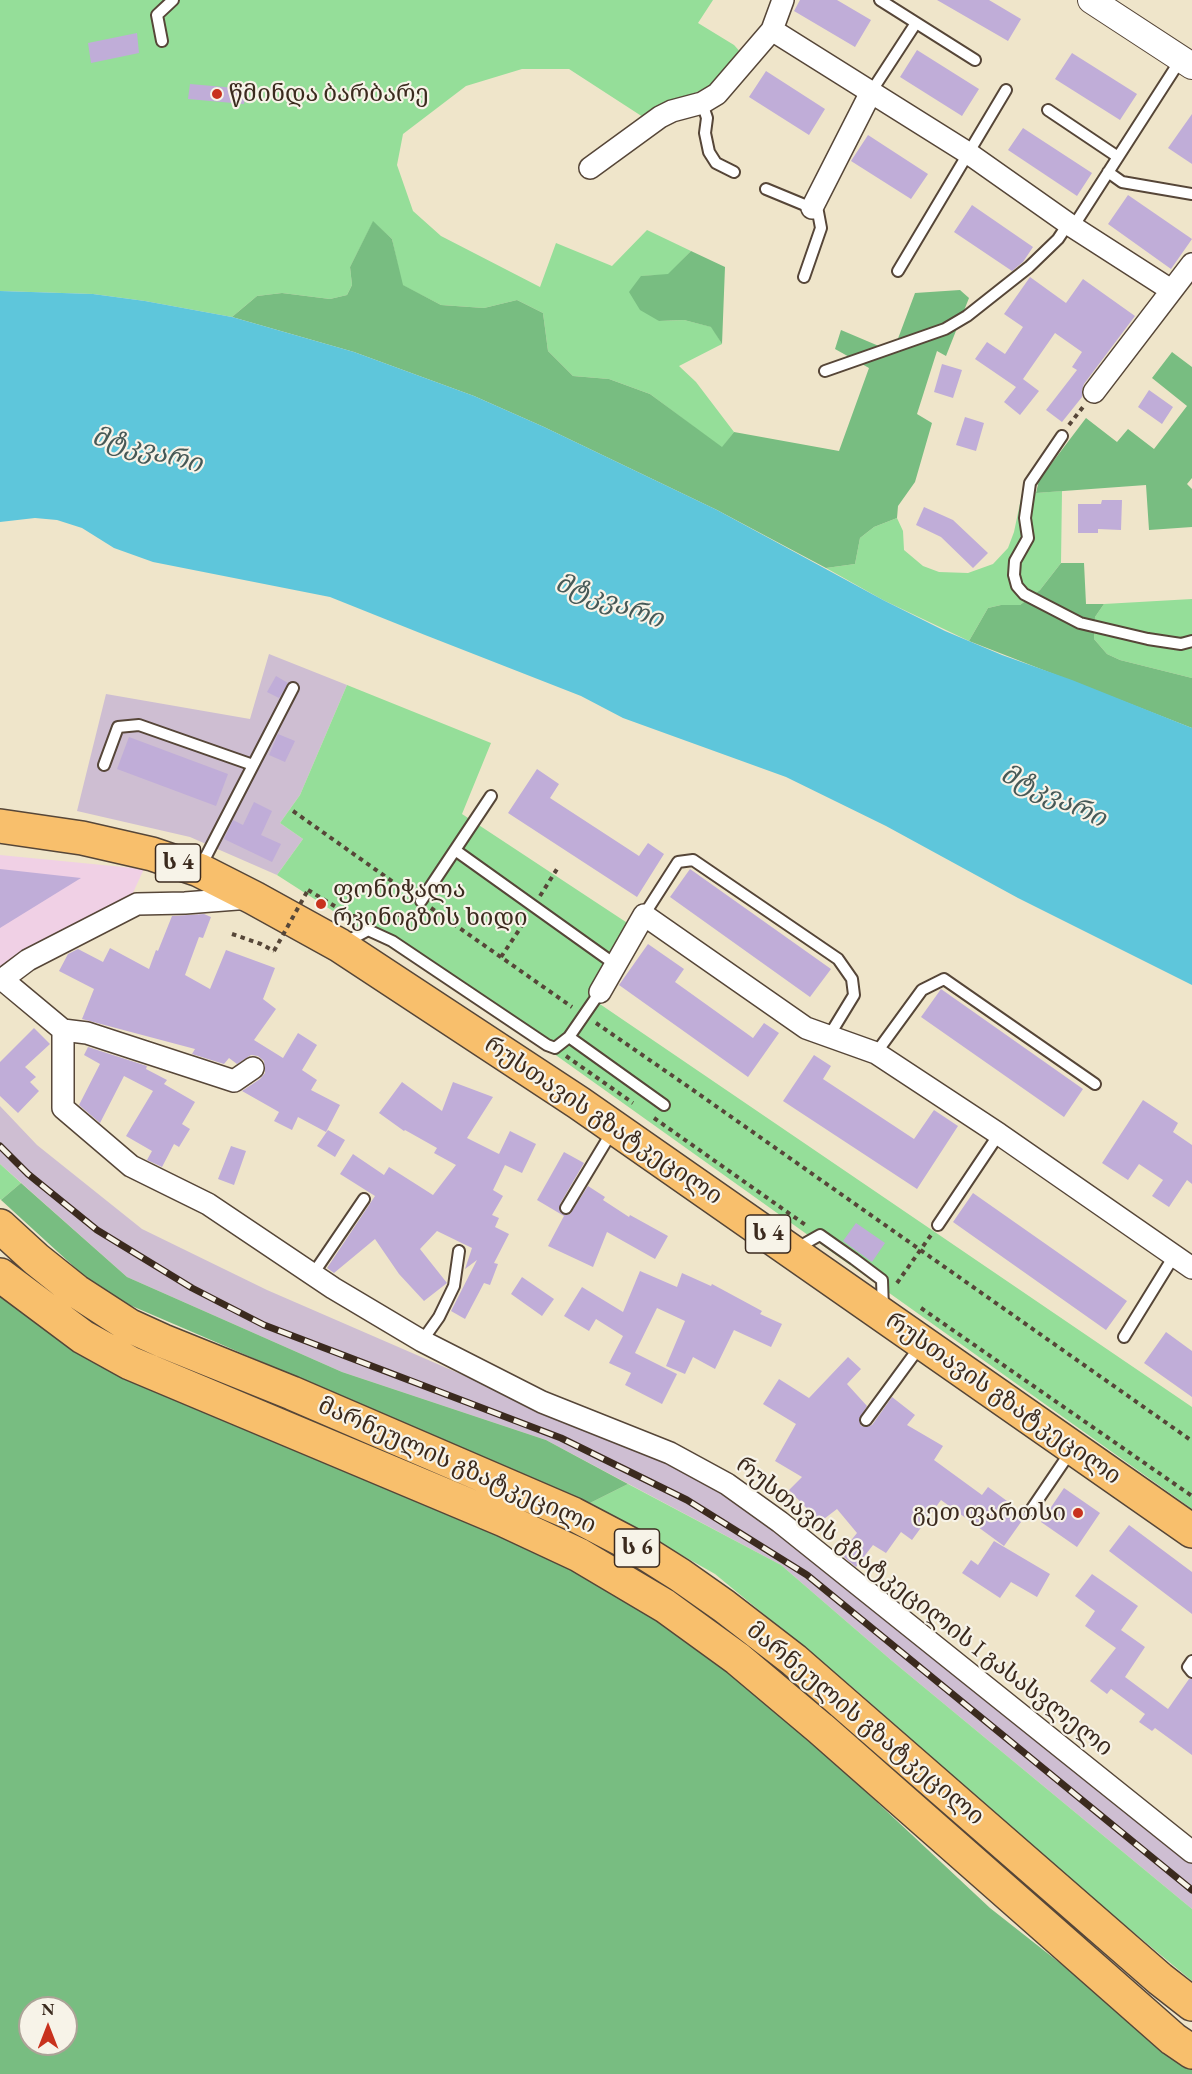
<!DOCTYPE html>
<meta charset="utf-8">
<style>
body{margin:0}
#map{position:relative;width:1192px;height:2074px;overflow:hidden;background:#efe5ca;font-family:"EB Garamond",serif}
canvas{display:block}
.north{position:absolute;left:18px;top:1996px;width:60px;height:60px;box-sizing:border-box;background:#f7f3e8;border:2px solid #aca397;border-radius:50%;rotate:0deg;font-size:16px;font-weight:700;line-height:24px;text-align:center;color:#3b2a1e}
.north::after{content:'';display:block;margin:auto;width:21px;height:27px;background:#c8321e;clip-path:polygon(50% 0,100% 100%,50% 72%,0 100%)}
</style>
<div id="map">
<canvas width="1192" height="2074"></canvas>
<div class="north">N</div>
</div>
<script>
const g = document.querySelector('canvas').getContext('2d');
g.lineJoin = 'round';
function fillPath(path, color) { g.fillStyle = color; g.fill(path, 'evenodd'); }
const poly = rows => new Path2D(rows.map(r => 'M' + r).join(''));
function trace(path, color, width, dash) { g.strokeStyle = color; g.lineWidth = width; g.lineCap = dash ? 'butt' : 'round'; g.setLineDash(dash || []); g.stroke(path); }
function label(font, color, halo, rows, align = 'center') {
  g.font = font + ' "EB Garamond","Noto Serif Georgian",serif'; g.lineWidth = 4.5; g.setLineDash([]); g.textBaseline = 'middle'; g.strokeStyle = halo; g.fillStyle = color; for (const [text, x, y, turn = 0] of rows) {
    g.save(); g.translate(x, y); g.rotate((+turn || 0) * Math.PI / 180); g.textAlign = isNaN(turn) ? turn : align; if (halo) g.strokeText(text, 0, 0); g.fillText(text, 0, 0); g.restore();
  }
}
const built = poly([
 [0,855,144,869,131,897,28,947,0,975]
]);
const industrial = poly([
 [269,654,347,685,300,795,280,823,303,839,277,875,190,837,77,811,106,694,250,719],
 [0,1106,37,1145,142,1229,267,1290,707,1481,1192,1847,1192,1909,891,1660,781,1565,546,1440,342,1372,127,1277,0,1164]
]);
const green = poly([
 [0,0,713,0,698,23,734,45,744,56,712,85,643,117,569,69,522,69,466,86,403,134,397,165,413,211,441,236,540,287,556,243,612,266,647,230,691,251,668,275,641,276,659,321,684,320,712,327,722,344,679,366,696,382,734,432,722,448,650,394,609,379,573,376,548,351,543,313,517,300,484,308,441,305,402,285,392,239,373,222,350,267,352,285,347,295,330,299,282,293,257,296,232,317,145,301,93,294,0,291],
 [1024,484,1036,493,1062,491,1061,563,1040,590,1020,605,1001,605,988,608,969,641,883,600,826,568,855,564,860,538,874,527,897,518,903,531,904,550,923,566,939,572,968,573,993,564,1008,548,1014,532],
 [1192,599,1192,678,1120,660,1107,654,1094,639,1095,617,1104,604],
 [347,685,491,743,462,814,638,930,591,998,1192,1407,1192,1509,543,1046,277,875,303,839,280,823,300,795],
 [0,1164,21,1183,1,1200,0,1199],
 [628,1484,781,1565,891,1660,1192,1909,1192,1981,1043,1857,857,1691,715,1574,590,1503]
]);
const forest = poly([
 [373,221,392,239,403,285,441,305,484,308,517,300,543,313,548,351,573,376,609,379,650,394,722,447,734,432,839,451,869,368,835,349,841,330,893,352,915,293,960,290,969,298,946,356,937,351,917,414,932,423,915,482,898,506,897,518,874,527,860,538,855,564,826,568,717,510,544,427,474,396,354,352,232,317,257,296,282,293,330,299,347,295,352,285,350,267],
 [691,251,725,267,722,344,711,327,684,320,659,321,640,310,629,292,641,276,668,274],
 [1172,352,1192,367,1192,478,1187,484,1192,489,1192,527,1149,530,1146,485,1036,493,1039,480,1086,418,1117,442,1128,429,1154,449,1187,406,1152,378],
 [1061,563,1084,563,1086,604,1104,604,1095,617,1094,639,1107,654,1120,660,1192,678,1192,728,969,641,988,608,1001,605,1020,605,1040,590],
 [21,1183,127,1277,342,1372,546,1440,628,1484,590,1503,104,1294,1,1200],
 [0,1280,79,1351,605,1578,754,1687,990,1908,1192,2067,1192,2074,0,2074],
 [30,2008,66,2008,66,2044,30,2044]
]);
const water = poly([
 [0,291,93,294,145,301,232,317,354,352,474,396,544,427,717,510,883,600,945,631,1002,655,1072,680,1192,728,1192,985,1018,898,886,826,786,777,623,718,581,696,425,635,330,597,153,562,114,548,82,528,57,520,35,518,0,522]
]);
const building = poly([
 [800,0,837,0,871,20,855,47,794,11],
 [937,0,989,0,1021,19,1008,41],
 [137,33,139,53,91,63,88,43],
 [917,50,979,89,962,116,900,77],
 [1072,53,1137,94,1120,120,1055,79],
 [766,71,825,109,809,135,749,97],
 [190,84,247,89,244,104,188,99],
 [1192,114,1192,164,1168,148],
 [1023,128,1092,173,1077,196,1008,150],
 [868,135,928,174,911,199,851,161],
 [1128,195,1192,239,1171,269,1108,224],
 [972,205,1033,247,1023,262,1012,271,954,232],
 [1030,277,1066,303,1083,279,1135,316,1084,384,1082,390,1082,397,1062,422,1046,410,1077,370,1072,367,1082,352,1055,333,1023,379,1039,391,1020,415,1004,402,1016,387,975,359,987,342,1005,354,1023,327,1004,314],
 [942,364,962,370,953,398,934,392],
 [1149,390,1173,407,1162,424,1138,407],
 [965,417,984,423,976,451,956,445],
 [1102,500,1122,500,1121,530,1098,529,1098,533,1078,533,1078,504,1101,504],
 [924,507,953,520,988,553,973,568,941,537,916,525],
 [276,676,288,683,279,698,267,692],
 [278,734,295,741,285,762,269,755],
 [129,737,228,774,216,806,117,769],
 [537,769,559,784,550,798,639,856,648,843,664,854,637,897,508,813],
 [254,802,272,811,261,835,281,844,272,862,224,839,233,820,243,825],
 [0,869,81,878,0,928],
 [690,869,831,969,810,997,670,897],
 [204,914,211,917,203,938,199,937,185,975,210,989,226,950,275,968,263,999,276,1009,254,1040,283,1058,298,1033,317,1045,302,1070,317,1080,311,1090,340,1105,326,1132,298,1117,292,1130,274,1121,279,1112,242,1091,260,1079,265,1073,264,1061,258,1056,251,1055,237,1064,229,1058,224,1064,192,1054,195,1049,82,1019,94,989,59,971,68,954,78,949,103,962,110,948,149,969,156,950,158,951,172,916],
 [648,944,684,969,675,982,753,1038,764,1023,779,1033,748,1077,619,985],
 [941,989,1083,1089,1064,1117,921,1017],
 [34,1028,50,1044,25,1067,36,1077,30,1082,39,1091,18,1113,0,1096,0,1062],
 [88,1047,147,1066,146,1069,167,1080,164,1084,195,1102,182,1124,190,1129,179,1147,174,1144,162,1167,147,1160,152,1151,126,1136,153,1091,124,1076,100,1123,79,1105,100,1064,84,1055],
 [814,1055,831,1066,823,1079,914,1139,934,1110,958,1126,917,1189,783,1101],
 [402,1082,442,1111,453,1082,493,1097,467,1138,499,1154,510,1131,536,1144,522,1173,505,1165,493,1190,503,1196,492,1215,499,1218,495,1227,509,1234,494,1263,498,1264,490,1285,484,1283,465,1319,451,1311,477,1260,465,1269,472,1248,437,1231,420,1249,447,1283,424,1301,399,1274,375,1239,334,1273,327,1268,375,1196,340,1174,353,1154,384,1175,389,1167,433,1195,456,1165,434,1153,437,1148,405,1130,404,1131,379,1113],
 [1143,1100,1178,1123,1173,1132,1192,1145,1192,1184,1187,1180,1169,1207,1152,1196,1163,1180,1139,1164,1128,1180,1102,1163],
 [328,1130,345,1140,335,1157,317,1146],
 [231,1146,246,1151,234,1185,218,1179],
 [564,1152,584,1163,560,1204,560,1212,565,1215,570,1214,588,1186,605,1197,603,1200,629,1217,630,1215,668,1236,655,1259,607,1232,593,1267,548,1246,564,1216,537,1200],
 [973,1193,1127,1301,1106,1330,953,1222],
 [856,1223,885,1243,872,1262,843,1241],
 [640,1271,677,1287,682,1273,711,1286,712,1284,762,1311,760,1314,782,1324,771,1347,734,1330,715,1369,693,1357,685,1374,666,1366,685,1321,657,1308,635,1353,677,1374,662,1404,625,1385,631,1373,609,1363,623,1336,596,1319,589,1331,564,1316,582,1287,623,1312],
 [522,1277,554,1299,542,1316,511,1294],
 [1166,1332,1192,1351,1192,1397,1144,1363],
 [848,1357,861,1369,847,1384,867,1406,859,1419,861,1426,866,1427,872,1425,892,1397,915,1415,907,1425,943,1446,934,1460,982,1495,988,1487,1026,1515,1004,1546,941,1500,912,1540,901,1532,886,1553,873,1545,856,1567,840,1554,857,1533,837,1509,820,1522,789,1490,802,1477,775,1461,796,1424,763,1404,779,1379,809,1398],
 [1064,1488,1100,1513,1077,1547,1041,1522],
 [1129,1525,1192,1572,1192,1614,1109,1551],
 [994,1541,1050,1574,1037,1597,1011,1582,1000,1598,962,1573,971,1560,978,1565],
 [1092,1574,1138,1606,1121,1630,1145,1647,1125,1677,1168,1709,1189,1679,1192,1679,1192,1755,1155,1728,1152,1731,1139,1722,1145,1714,1111,1689,1107,1694,1090,1681,1116,1648,1085,1626,1095,1611,1075,1596]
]);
const path = poly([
 [1069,425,1083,407],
 [293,811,410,894],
 [308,890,346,913,344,916],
 [540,896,557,869],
 [431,908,572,1007],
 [371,915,415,915],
 [344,916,364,916],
 [232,934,261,944,274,951],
 [501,957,527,918],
 [596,1023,693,1090,1192,1441],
 [566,1056,633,1103],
 [654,1118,807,1226],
 [897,1283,931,1235],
 [921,1308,1192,1496]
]);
const service = poly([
 [880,0,975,60],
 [162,41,157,15,173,0],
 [871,92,916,23],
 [702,103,707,118,705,133,709,152,716,163,734,172],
 [1048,110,1118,157],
 [1108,172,1122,182,1192,194],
 [766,189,812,208,818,212,821,228,804,277],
 [1073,227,1181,59],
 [898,271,1006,90],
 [825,371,945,329,967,316,1029,267,1058,239,1068,224],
 [1062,436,1030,483,1025,518,1028,538,1015,561,1014,575,1017,586,1024,594,1080,623,1148,639,1181,644,1192,641],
 [104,765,118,727,139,725,253,765],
 [455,850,616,965],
 [201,866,293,688],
 [421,901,491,796],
 [644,915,678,862,693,860,838,959,852,979,854,995,829,1036],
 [344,943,368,930,392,941,547,1045,555,1048,569,1037,600,992],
 [569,1037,664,1105],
 [876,1053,922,990,944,979,1095,1084],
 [566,1208,613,1130],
 [938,1225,999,1134],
 [797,1248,820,1235,854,1259,882,1280,883,1309],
 [313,1274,364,1199],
 [1124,1337,1174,1256],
 [422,1341,439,1317,454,1286,459,1251],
 [866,1420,921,1345],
 [1031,1510,1071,1451],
 [1192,1661,1188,1667,1192,1672]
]);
const minor = poly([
 [772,30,968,153,1073,227,1171,290],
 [590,168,660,117,672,111,702,103,717,94,772,30,783,0],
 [812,208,871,92],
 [1094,392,1192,264],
 [3,980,63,1030,63,1108,131,1166,208,1204,333,1288,422,1341,542,1402,670,1453,727,1484,780,1522,1192,1852],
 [0,981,28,960,137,904,185,903,250,898],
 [600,992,644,915,806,1028,876,1053,999,1134,1192,1268],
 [63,1030,87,1033,234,1081,253,1068]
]);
const tertiary = poly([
 [1091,0,1192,66]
]);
const trunk = poly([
 [0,826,82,838,152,854,199,870,254,898,339,945,579,1103,1192,1531],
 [0,1226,36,1259,76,1291,130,1326,163,1341,292,1393,573,1514,634,1546,680,1575,724,1606,794,1660,1160,1979,1192,2004],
 [0,1275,83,1337,130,1363,504,1520,579,1555,665,1606,738,1659,820,1728,1173,2039,1192,2052]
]);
const rail = poly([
 [0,1146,28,1174,97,1230,192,1288,264,1325,561,1438,687,1500,807,1575,1192,1890]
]);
const pathBridge = poly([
 [274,951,308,890]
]);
const markers = [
 [217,94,6,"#c8321e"],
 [321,904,6,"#c8321e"],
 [1078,1513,6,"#c8321e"]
];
const shields = [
 [178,863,45],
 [768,1234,45],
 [637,1548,45]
];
const shieldNames = [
 ["ს 4",178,863],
 ["ს 4",768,1234],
 ["ს 6",637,1548]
];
const poiNames = [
 ["წმინდა ბარბარე",229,94],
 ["ფონიჭალა",333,890],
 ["რკინიგზის ხიდი",333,918],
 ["გეთ ფართსი",1066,1513,"right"]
];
const streetNames = [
 ["რუსთავის გზატკეცილი",603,1121,34],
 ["რუსთავის გზატკეცილი",1003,1399,35],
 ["მარნეულის გზატკეცილი",457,1466,24],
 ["რუსთავის გზატკეცილის I გასასვლელი",924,1607,38],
 ["მარნეულის გზატკეცილი",865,1724,40]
];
const waterNames = [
 ["მტკვარი",147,451,15],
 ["მტკვარი",609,602,20],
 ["მტკვარი",1053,797,25]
];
fillPath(built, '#f0d0e5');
fillPath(industrial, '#cebed2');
fillPath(green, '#95de99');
fillPath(forest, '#78bd81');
fillPath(water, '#5ec6db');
fillPath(building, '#c0add8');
trace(service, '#564638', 14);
trace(minor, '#564638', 24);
trace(tertiary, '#564638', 28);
trace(trunk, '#564638', 36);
trace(path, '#564638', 4, [4.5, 4.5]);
trace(service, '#fff', 10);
trace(minor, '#fff', 21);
trace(tertiary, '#fff', 26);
trace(trunk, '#f8bf6c', 33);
trace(rail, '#3b2a1e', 7);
trace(rail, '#f7f3e8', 4.5, [14]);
trace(pathBridge, '#564638', 4, [4.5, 4.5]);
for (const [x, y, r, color] of markers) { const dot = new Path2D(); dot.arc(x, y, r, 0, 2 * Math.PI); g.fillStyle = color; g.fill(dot); trace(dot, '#f7f3e8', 2); }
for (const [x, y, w] of shields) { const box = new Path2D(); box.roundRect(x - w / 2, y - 19, w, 38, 4.5); g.fillStyle = '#f7f3e8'; g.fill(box); trace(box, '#3b2a1e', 1.5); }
label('bold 22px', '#3b2a1e', null, shieldNames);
label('24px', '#3b2a1e', '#f7f3e8', poiNames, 'left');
label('24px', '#3b2a1e', '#f7f3e8', streetNames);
label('italic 26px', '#465957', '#f7f3e8', waterNames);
</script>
